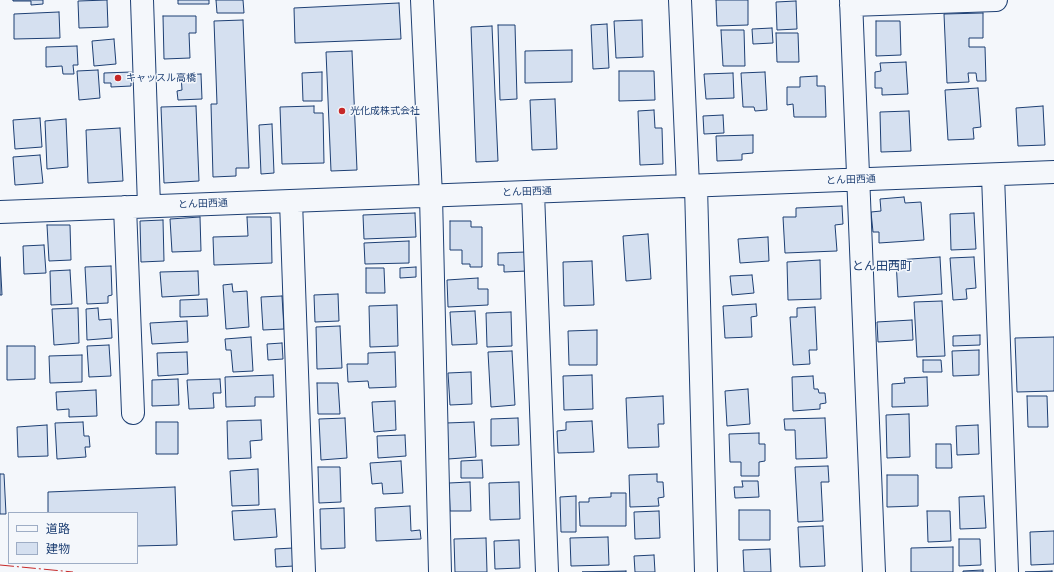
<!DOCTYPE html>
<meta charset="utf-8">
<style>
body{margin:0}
#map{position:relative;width:1054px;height:572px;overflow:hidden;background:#f4f7fb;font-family:Manrope,"Noto Sans JP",sans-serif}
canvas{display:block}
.legend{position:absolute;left:8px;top:512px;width:130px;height:52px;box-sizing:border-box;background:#f4f7fb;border:1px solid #9eadc5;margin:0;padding:5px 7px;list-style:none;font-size:12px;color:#1d3f73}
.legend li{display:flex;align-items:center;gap:8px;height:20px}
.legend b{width:20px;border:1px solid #9eadc5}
</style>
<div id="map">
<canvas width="1054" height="572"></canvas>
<ul class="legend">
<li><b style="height:5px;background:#f4f7fb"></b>道路</li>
<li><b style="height:11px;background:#d5e0f0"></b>建物</li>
</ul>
</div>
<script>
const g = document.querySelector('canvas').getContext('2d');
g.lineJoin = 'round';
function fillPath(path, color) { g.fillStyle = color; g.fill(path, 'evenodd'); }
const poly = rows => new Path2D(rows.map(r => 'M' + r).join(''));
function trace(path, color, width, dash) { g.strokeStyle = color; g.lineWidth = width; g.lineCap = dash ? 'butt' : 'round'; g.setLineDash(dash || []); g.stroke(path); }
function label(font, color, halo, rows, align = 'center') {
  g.font = font + ' Manrope,"Noto Sans JP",sans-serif'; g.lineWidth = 3; g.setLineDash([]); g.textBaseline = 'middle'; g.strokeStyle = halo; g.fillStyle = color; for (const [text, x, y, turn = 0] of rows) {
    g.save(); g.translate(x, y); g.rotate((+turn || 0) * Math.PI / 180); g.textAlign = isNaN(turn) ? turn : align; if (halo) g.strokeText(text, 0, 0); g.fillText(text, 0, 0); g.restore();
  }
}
const building = poly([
 [13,0,43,0,43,4,31,5,31,1,13,1,13,0],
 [107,0,108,27,79,28,78,1,107,0],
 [178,0,209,0,209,4,178,4,178,0],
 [216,0,243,0,244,13,217,13,216,0],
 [716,0,748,0,748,25,717,26,716,0],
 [796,1,797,29,777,30,776,2,796,1],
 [399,3,401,39,295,43,294,8,399,3],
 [59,12,60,38,14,39,14,14,59,12],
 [983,13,983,38,969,38,969,47,985,47,986,81,977,81,976,73,968,73,969,82,947,83,944,14,983,13],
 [163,16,196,16,196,33,189,33,190,58,164,59,163,16],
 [243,20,249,168,236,168,236,176,213,177,211,104,217,104,214,21,243,20],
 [642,20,643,57,616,58,614,21,642,20],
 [876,21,900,21,901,55,876,56,876,21],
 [607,24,609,68,593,69,591,25,607,24],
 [498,25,515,25,517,99,500,100,498,25],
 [492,26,498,161,476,162,471,27,492,26],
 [772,28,773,43,753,44,752,29,772,28],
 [721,30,744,30,745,66,723,66,721,30],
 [776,33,798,33,799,62,777,62,776,33],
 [114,39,116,64,94,66,92,41,114,39],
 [77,46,78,65,73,65,74,74,63,74,62,66,46,67,46,47,77,46],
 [572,50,572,82,525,83,525,51,572,50],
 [352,51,357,170,331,171,326,52,352,51],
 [906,62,908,94,882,95,882,88,875,88,875,72,881,71,880,63,906,62],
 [98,70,100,98,79,100,77,71,98,70],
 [619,71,654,71,655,100,619,101,619,71],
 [131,72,131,86,111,87,111,83,104,83,104,73,131,72],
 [322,72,322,101,303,101,302,73,322,72],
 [765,72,767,110,755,111,754,107,743,107,741,73,765,72],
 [733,73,734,98,706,99,704,74,733,73],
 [201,74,202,99,178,100,177,91,182,90,181,75,201,74],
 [817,76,817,86,825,86,826,117,794,117,793,104,787,105,787,87,800,87,800,77,817,76],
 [978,88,981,127,973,128,974,139,948,140,945,90,978,88],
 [555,99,557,149,532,150,530,100,555,99],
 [196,106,199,181,164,183,161,107,196,106],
 [314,106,314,113,323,113,324,163,282,164,280,107,314,106],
 [1043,106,1045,145,1018,146,1016,108,1043,106],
 [654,110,655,128,662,128,663,164,640,165,638,111,654,110],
 [909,111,911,151,881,152,880,112,909,111],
 [723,115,724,133,704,134,703,116,723,115],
 [40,118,42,147,15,149,13,120,40,118],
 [66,119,68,167,47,169,45,121,66,119],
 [272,124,274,173,261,174,259,125,272,124],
 [120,128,123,181,88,183,86,130,120,128],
 [753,135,753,153,742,154,742,160,717,161,716,136,753,135],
 [40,155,43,183,15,185,13,157,40,155],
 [904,197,905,203,921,202,924,240,879,243,879,232,873,232,871,212,881,211,880,199,904,197],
 [842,206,843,224,835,225,837,251,785,253,783,217,796,217,796,208,842,206],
 [415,213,416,237,364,239,363,215,415,213],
 [974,213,976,249,951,250,950,214,974,213],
 [200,217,201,251,172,252,170,219,200,217],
 [247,217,271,217,272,263,214,265,213,237,248,236,247,217],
 [163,220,164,261,141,262,140,221,163,220],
 [450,221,471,221,471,227,482,227,482,267,470,267,470,264,462,264,462,250,450,250,450,221],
 [47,225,70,225,71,260,49,261,47,225],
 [648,234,651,279,626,281,623,236,648,234],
 [768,237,769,261,740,263,738,239,768,237],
 [409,241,409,263,365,264,364,243,409,241],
 [44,245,46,273,24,274,23,246,44,245],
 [526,252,527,271,504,272,504,265,498,265,498,253,526,252],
 [0,257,2,295,0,295,0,257],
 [940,257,942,294,898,297,896,260,940,257],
 [974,257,976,288,966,289,967,299,953,300,950,258,974,257],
 [820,260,821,299,788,300,787,262,820,260],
 [592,261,594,305,564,306,563,262,592,261],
 [111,266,112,295,108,296,108,303,87,304,85,267,111,266],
 [416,267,416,277,400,278,400,268,416,267],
 [366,268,384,268,385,293,366,293,366,268],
 [70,270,72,304,51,305,50,271,70,270],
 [198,271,199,295,162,297,160,272,198,271],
 [752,275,754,293,732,295,730,276,752,275],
 [478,278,478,289,488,289,488,305,448,307,447,280,478,278],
 [232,284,233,292,247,291,249,327,226,329,223,285,232,284],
 [338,294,339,321,315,322,314,295,338,294],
 [282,296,284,329,263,330,261,297,282,296],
 [207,299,208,316,180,317,180,300,207,299],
 [942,301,945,356,917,357,914,302,942,301],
 [756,304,757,316,751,317,752,337,725,338,723,306,756,304],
 [397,305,398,346,370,347,369,306,397,305],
 [815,307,817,350,809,350,810,364,793,365,790,317,797,317,797,308,815,307],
 [78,308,79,343,54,345,52,309,78,308],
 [98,308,99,320,111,319,112,338,87,340,86,309,98,308],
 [475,311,477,344,452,345,450,312,475,311],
 [511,312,512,346,487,347,486,313,511,312],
 [912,320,913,340,878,342,877,322,912,320],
 [187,321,188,342,152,344,150,323,187,321],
 [340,326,342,368,317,369,316,327,340,326],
 [597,330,597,365,569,365,568,331,597,330],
 [980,335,980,345,953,346,953,336,980,335],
 [251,337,253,371,233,372,231,350,226,350,225,339,251,337],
 [1054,337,1054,391,1017,392,1015,338,1054,337],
 [282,343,283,359,268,360,267,344,282,343],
 [109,345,111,376,89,377,87,346,109,345],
 [7,346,35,346,35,379,7,380,7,346],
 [979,350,979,375,953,376,952,351,979,350],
 [512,351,515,405,491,407,488,352,512,351],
 [187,352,188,374,158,376,157,353,187,352],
 [395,352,396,387,369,388,368,381,348,382,347,364,368,364,368,353,395,352],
 [82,355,82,382,50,383,49,356,82,355],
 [923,360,941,360,942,372,923,372,923,360],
 [471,372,472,404,450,405,448,373,471,372],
 [273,375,274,397,255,397,255,406,226,407,225,377,273,375],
 [592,375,593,409,564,410,563,376,592,375],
 [813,376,814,389,818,389,819,393,825,393,826,403,820,404,820,409,793,411,792,377,813,376],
 [927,377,928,406,892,407,892,384,905,383,904,378,927,377],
 [178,379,179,405,152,406,152,380,178,379],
 [220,379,221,393,213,393,214,408,189,409,187,380,220,379],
 [317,383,338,383,340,414,318,414,317,383],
 [748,389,750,424,727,426,725,391,748,389],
 [96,390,97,416,69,417,69,409,57,410,56,392,96,390],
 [663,396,664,424,658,424,659,447,628,448,626,398,663,396],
 [1027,396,1047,396,1048,427,1028,427,1027,396],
 [395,401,396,430,374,432,372,402,395,401],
 [909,414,910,457,887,458,886,415,909,414],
 [345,418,347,458,321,460,319,419,345,418],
 [518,418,519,445,491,446,491,419,518,418],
 [825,418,827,458,796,459,795,430,785,430,784,419,825,418],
 [261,420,262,440,250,441,251,458,228,459,227,421,261,420],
 [592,421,594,452,558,453,557,431,566,430,566,422,592,421],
 [83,422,84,436,89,436,90,447,85,447,86,457,57,459,55,423,83,422],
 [156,422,178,422,178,454,156,454,156,422],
 [474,422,476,457,448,459,446,423,474,422],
 [47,425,48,456,18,457,17,427,47,425],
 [978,425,979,454,957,455,956,426,978,425],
 [759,433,759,444,765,444,765,461,759,462,759,476,741,476,741,462,730,462,729,434,759,433],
 [405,435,406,456,378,458,377,436,405,435],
 [936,444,951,444,952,468,936,468,936,444],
 [482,460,483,478,461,478,461,461,482,460],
 [401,461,403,493,383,494,382,483,372,484,370,463,401,461],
 [828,466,829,482,821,482,823,521,798,522,795,467,828,466],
 [318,467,340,467,341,502,319,503,318,467],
 [258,469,259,505,232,506,230,471,258,469],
 [0,474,4,474,6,514,0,514,0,474],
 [657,474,657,482,663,482,664,497,658,498,659,506,630,507,629,475,657,474],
 [887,475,918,475,918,506,887,507,887,475],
 [742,481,758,481,759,497,735,498,734,487,743,487,742,481],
 [470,482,471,511,450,511,449,483,470,482],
 [519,482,520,519,490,520,489,483,519,482],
 [175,487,177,545,137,546,137,513,48,513,48,492,175,487],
 [611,493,626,493,626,526,580,526,579,502,589,502,589,498,611,497,611,493],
 [576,496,576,532,561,532,560,497,576,496],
 [984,496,986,528,960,529,959,497,984,496],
 [410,506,411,531,420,530,421,539,376,541,375,508,410,506],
 [344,508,345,548,321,549,320,509,344,508],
 [275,509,277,537,234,540,232,511,275,509],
 [739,510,770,510,770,540,739,540,739,510],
 [659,511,660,538,635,539,634,512,659,511],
 [927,511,950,511,951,541,928,542,927,511],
 [823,526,825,566,800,567,798,527,823,526],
 [1054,531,1054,564,1031,565,1030,532,1054,531],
 [608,537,609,565,571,566,570,538,608,537],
 [486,538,487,572,455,572,454,539,486,538],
 [959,539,980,539,981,565,959,566,959,539],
 [519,540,520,568,495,569,494,541,519,540],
 [953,547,953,572,911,572,911,548,953,547],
 [293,548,294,566,276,567,275,549,293,548],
 [770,549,771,572,744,572,743,550,770,549],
 [654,555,655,572,635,572,634,556,654,555],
 [983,570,983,572,963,572,963,571,983,570],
 [626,571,626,572,582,572,626,571],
 [1052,571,1052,572,1025,572,1052,571]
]);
const minor = poly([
 [142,0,149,206],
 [422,0,431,196,440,572],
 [680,0,688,186],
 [851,0,874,572],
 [851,5,996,0],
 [993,175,1007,572],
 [696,186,706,572],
 [533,192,547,572],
 [291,201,304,572],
 [125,207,133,413],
 [0,212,1054,172]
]);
const power = poly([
 [0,565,73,572]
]);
const markers = [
 [118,78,4,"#c62828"],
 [342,111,4,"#c62828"]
];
const poiNames = [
 ["キャッスル高橋",126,78],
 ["光化成株式会社",350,111]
];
const streetNames = [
 ["とん田西通",851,180,-2],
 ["とん田西通",527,192,-2],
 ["とん田西通",203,204,-2]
];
const quarterNames = [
 ["とん田西町",882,267]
];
fillPath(building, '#d5e0f0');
trace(building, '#1d3f73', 1);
trace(minor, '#1d3f73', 24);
trace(minor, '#f4f7fb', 22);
trace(power, '#c62828', 1, [14, 3, 2, 3]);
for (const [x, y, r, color] of markers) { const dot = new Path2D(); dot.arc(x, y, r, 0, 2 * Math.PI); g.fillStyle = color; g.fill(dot); trace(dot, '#f4f7fb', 1.5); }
label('10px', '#1d3f73', '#f4f7fb', poiNames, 'left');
label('10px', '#1d3f73', '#f4f7fb', streetNames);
label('12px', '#1d3f73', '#f4f7fb', quarterNames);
</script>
